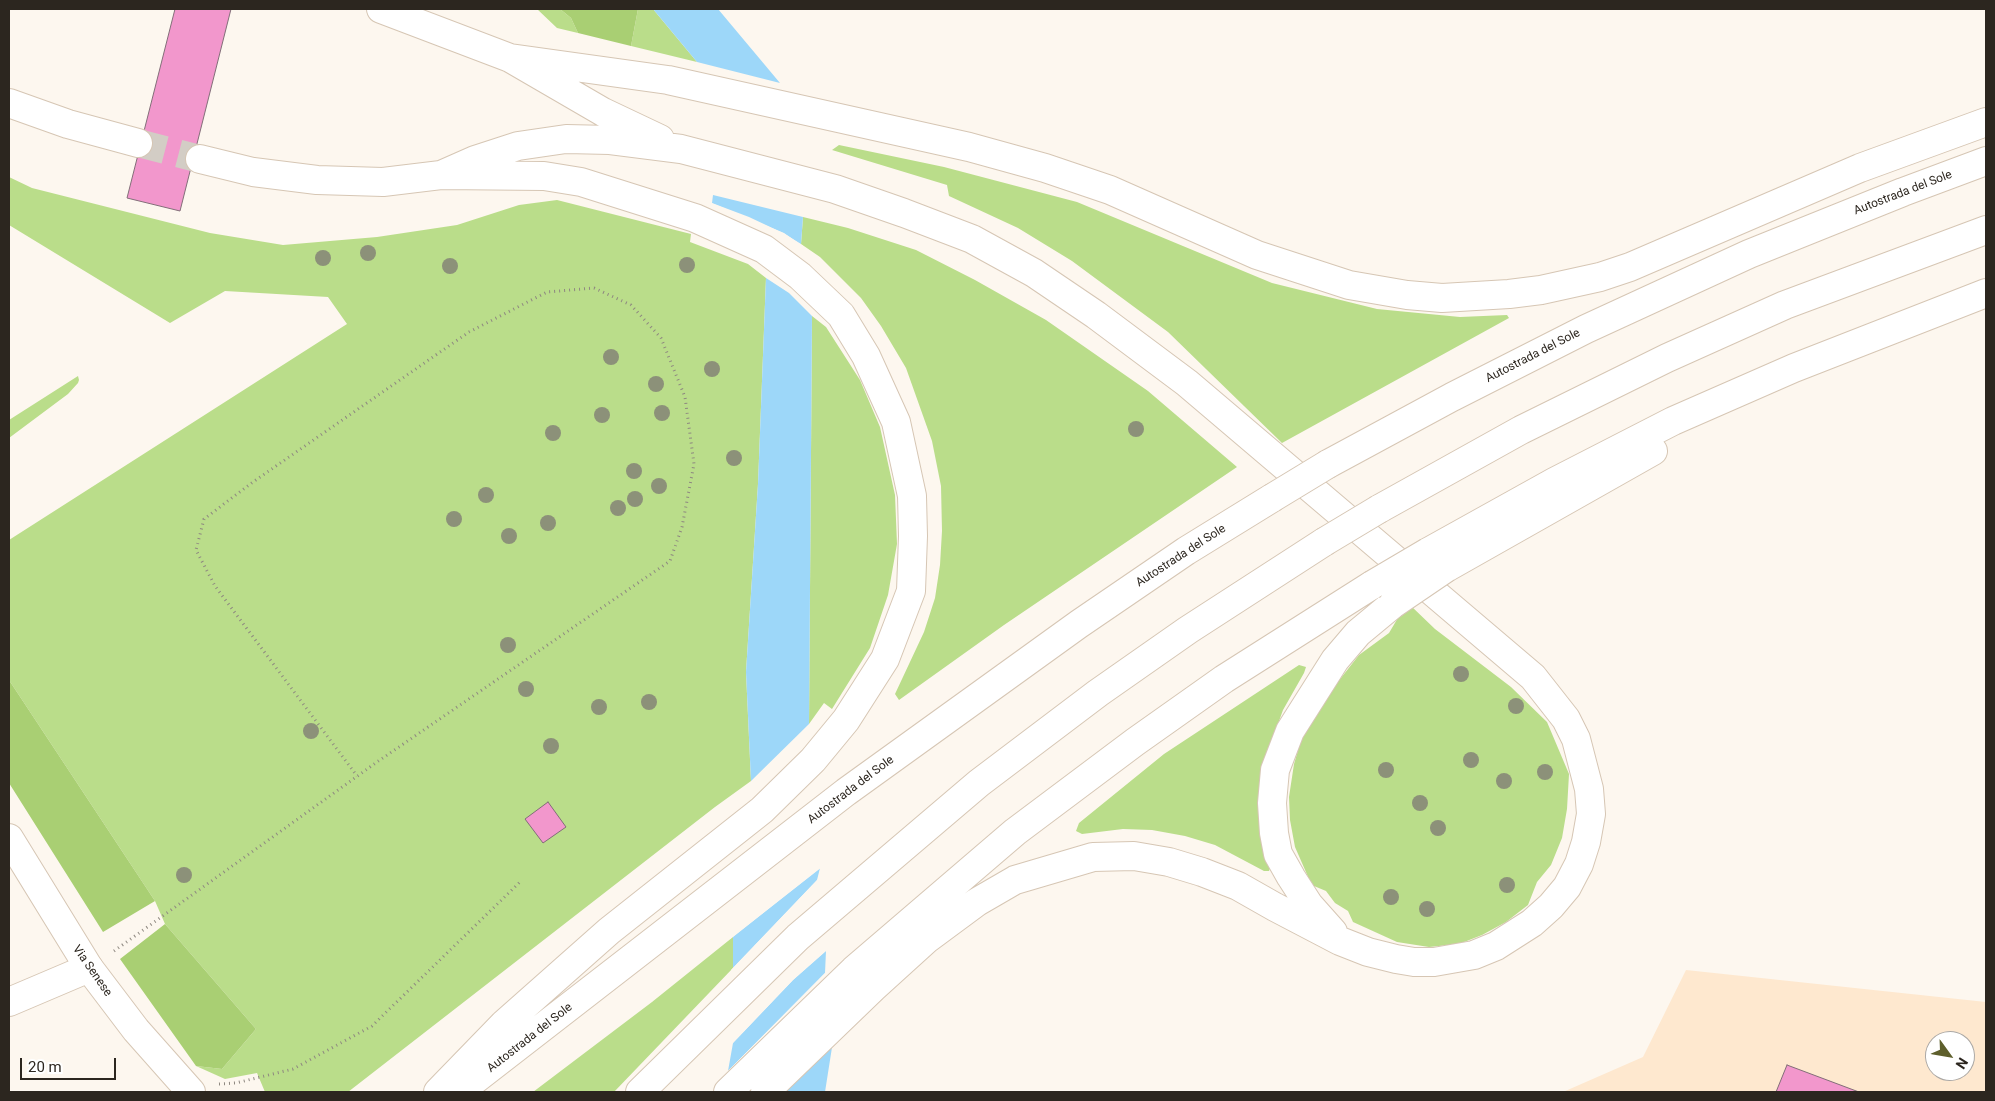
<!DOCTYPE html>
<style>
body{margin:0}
#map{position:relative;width:1995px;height:1101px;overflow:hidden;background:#fdf7ef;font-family:Roboto,sans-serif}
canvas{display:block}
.frame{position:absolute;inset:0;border:10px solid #2c261f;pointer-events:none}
.north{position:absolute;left:1925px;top:1031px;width:50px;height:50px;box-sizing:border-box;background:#fff;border:1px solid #aba8a5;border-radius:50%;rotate:122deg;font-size:14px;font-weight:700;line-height:20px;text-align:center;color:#2c261f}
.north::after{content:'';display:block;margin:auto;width:18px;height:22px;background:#5e5f2c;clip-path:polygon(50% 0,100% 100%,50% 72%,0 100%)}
.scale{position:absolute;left:20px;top:1058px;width:96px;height:22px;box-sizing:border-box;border:2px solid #2c261f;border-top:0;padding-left:6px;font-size:15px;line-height:18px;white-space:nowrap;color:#2c261f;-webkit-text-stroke:4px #fff;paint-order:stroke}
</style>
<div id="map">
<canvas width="1995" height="1101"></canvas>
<div class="frame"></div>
<div class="north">N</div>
<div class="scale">20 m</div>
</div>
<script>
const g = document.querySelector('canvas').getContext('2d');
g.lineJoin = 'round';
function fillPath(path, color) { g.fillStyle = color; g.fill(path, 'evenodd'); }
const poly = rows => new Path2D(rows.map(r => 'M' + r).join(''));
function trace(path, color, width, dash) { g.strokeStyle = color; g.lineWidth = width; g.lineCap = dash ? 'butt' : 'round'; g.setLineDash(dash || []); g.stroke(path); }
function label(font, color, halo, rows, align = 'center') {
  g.font = font + ' Roboto,sans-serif'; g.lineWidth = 4; g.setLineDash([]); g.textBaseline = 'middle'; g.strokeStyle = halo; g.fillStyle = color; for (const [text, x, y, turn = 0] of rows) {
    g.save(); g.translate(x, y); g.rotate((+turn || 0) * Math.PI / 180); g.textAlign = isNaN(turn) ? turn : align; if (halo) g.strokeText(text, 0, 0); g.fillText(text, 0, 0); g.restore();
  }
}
const built = poly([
 [1686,970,1986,1002,1986,1092,1563,1092,1643,1057],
 [1935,1041,1965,1041,1965,1071,1935,1071]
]);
const green = poly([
 [537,9,560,9,571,18,578,33,557,28],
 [638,9,653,9,697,62,631,46],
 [839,145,944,167,1077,202,1272,283,1377,309,1460,317,1507,315,1509,318,1282,443,1168,332,1072,261,1018,228,949,196,947,185,832,150],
 [9,177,32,188,210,233,283,245,377,237,457,225,519,205,557,200,691,234,690,242,748,264,766,278,758,484,746,672,751,781,715,807,348,1092,265,1092,257,1073,225,1079,196,1066,222,1069,256,1029,165,924,155,901,9,680,9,540,347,324,328,297,225,291,170,323,9,225],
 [803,217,848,228,916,250,975,280,1046,320,1148,391,1237,467,1004,625,899,700,895,694,924,632,935,598,940,565,942,531,941,486,932,441,906,368,881,326,861,298,820,257,801,244],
 [812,316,826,327,860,380,880,427,895,495,897,544,888,595,870,648,832,709,824,703,809,724],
 [78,376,79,380,78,383,68,394,9,438,9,420],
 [1410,605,1435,629,1511,687,1547,722,1569,774,1567,809,1562,838,1551,865,1537,882,1528,905,1506,922,1482,935,1459,944,1429,947,1397,942,1353,922,1348,911,1335,903,1326,891,1314,886,1309,879,1295,847,1290,820,1289,797,1294,764,1304,730,1326,697,1359,655,1389,633,1402,611],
 [1299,665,1306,667,1304,673,1283,710,1261,771,1259,818,1271,865,1269,871,1264,871,1215,845,1185,836,1152,830,1123,829,1082,834,1076,831,1079,823,1164,754],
 [733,937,733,968,614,1092,533,1092,652,1002]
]);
const forest = poly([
 [560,9,638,9,631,46,578,33,571,18],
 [9,680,155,901,103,932,9,783],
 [165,924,256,1029,222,1069,196,1066,120,959]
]);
const water = poly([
 [653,9,718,9,780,83,697,62],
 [713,195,803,217,801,244,783,233,749,217,712,203],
 [766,278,789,293,812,316,809,724,751,781,746,672,758,484],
 [820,868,817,880,733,968,733,937],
 [826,951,825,973,728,1071,733,1043,793,980],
 [833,1041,825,1092,783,1092]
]);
const pier = poly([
 [709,202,784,233,803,246,800,246,782,236,748,219,711,205],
 [819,866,822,867,730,939,731,935],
 [821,876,819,881,735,970,731,970],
 [824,949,828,949,793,980,730,1046,731,1041,791,978],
 [828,970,827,974,730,1073,726,1073]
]);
const building = poly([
 [175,9,231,9,180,211,127,198,175,9],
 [548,802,566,827,543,843,525,819,548,802],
 [1787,1065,1859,1092,1776,1092,1787,1065]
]);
const highwayTunnel = poly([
 [138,143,200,159]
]);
const path = poly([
 [114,951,377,762,670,561,682,527,694,464,685,397,661,338,631,305,594,288,547,292,469,332,253,482,204,519,196,550,215,586,357,776],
 [219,1084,236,1083,293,1069,372,1026,521,881]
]);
const minor = poly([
 [9,1002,89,968]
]);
const major = poly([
 [9,838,89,968,136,1030,191,1092]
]);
const highway = poly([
 [381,9,510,58,603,112,660,139],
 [510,58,668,80,969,147,1045,168,1110,190,1257,255,1349,285,1407,295,1442,298,1509,294,1541,290,1600,277,1630,267,1860,168,1986,122],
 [9,103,68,124,138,143],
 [200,159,253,172,317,180,383,182,441,175,544,176,581,182,695,218,764,249,800,276,841,315,866,356,896,422,912,496,913,536,911,591,885,659,846,720,813,760,762,810,609,931,504,1024,438,1092],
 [441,175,475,160,518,146,566,139,610,140,681,149,835,189,904,213,972,239,1034,273,1096,315,1187,383,1533,677,1566,719,1576,739,1589,789,1591,814,1586,842,1579,864,1567,887,1551,906,1532,923,1496,946,1474,955,1434,962,1414,962,1396,959,1368,952,1340,941,1275,907,1238,886,1202,872,1169,862,1134,856,1093,857,1015,880,977,902,927,939,873,988,765,1092],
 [1328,464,1452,397,1586,329,1749,254,1903,192,1986,161],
 [1379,509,1521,430,1667,358,1785,305,1986,230],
 [1428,552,1554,482,1673,421,1794,368,1986,293],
 [1446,568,1653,451],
 [1333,932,1309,905,1291,877,1278,854,1274,833,1272,803,1275,770,1290,731,1335,660,1358,633,1393,604],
 [459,1092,846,792,1079,624,1186,551,1272,498],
 [640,1092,798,937,979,783,1098,693,1188,630,1324,542],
 [728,1092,854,970,1015,832,1135,742,1224,679,1372,585]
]);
const highwayBridge = poly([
 [1272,498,1328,464],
 [1324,542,1379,509],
 [1372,585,1428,552],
 [1393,604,1446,568]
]);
const trees = [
 [368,253],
 [323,258],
 [687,265],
 [450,266],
 [611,357],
 [712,369],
 [656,384],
 [662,413],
 [602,415],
 [1136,429],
 [553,433],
 [734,458],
 [634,471],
 [659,486],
 [486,495],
 [635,499],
 [618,508],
 [454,519],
 [548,523],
 [509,536],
 [508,645],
 [1461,674],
 [526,689],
 [649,702],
 [1516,706],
 [599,707],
 [311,731],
 [551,746],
 [1471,760],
 [1386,770],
 [1545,772],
 [1504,781],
 [1420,803],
 [1438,828],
 [184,875],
 [1507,885],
 [1391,897],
 [1427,909]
];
const streetNames = [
 ["Autostrada del Sole",1903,193,-21],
 ["Autostrada del Sole",1533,356,-27],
 ["Autostrada del Sole",1181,556,-33],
 ["Autostrada del Sole",851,790,-37],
 ["Via Senese",92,971,55],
 ["Autostrada del Sole",530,1038,-38]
];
fillPath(built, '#fee8cf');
fillPath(green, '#badd8a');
fillPath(forest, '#a9cf73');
fillPath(water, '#9dd7f9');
fillPath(pier, '#fdf7ef');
fillPath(building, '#f297cc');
trace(building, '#826e78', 1);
trace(highwayTunnel, '#d3cdc5', 28, [28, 14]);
trace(minor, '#d6c6b4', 30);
trace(major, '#d6c6b4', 30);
trace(highway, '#d6c6b4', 30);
trace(path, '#8e8880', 3, [1, 4]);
trace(minor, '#fff', 28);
trace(major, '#fff', 28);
trace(highway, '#fff', 28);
trace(highwayBridge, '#d6c6b4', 30, []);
trace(highwayBridge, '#fff', 28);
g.fillStyle = '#8c9179';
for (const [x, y] of trees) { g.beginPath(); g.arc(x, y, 8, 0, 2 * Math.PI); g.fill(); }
label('12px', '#2c261f', '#fff', streetNames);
</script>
